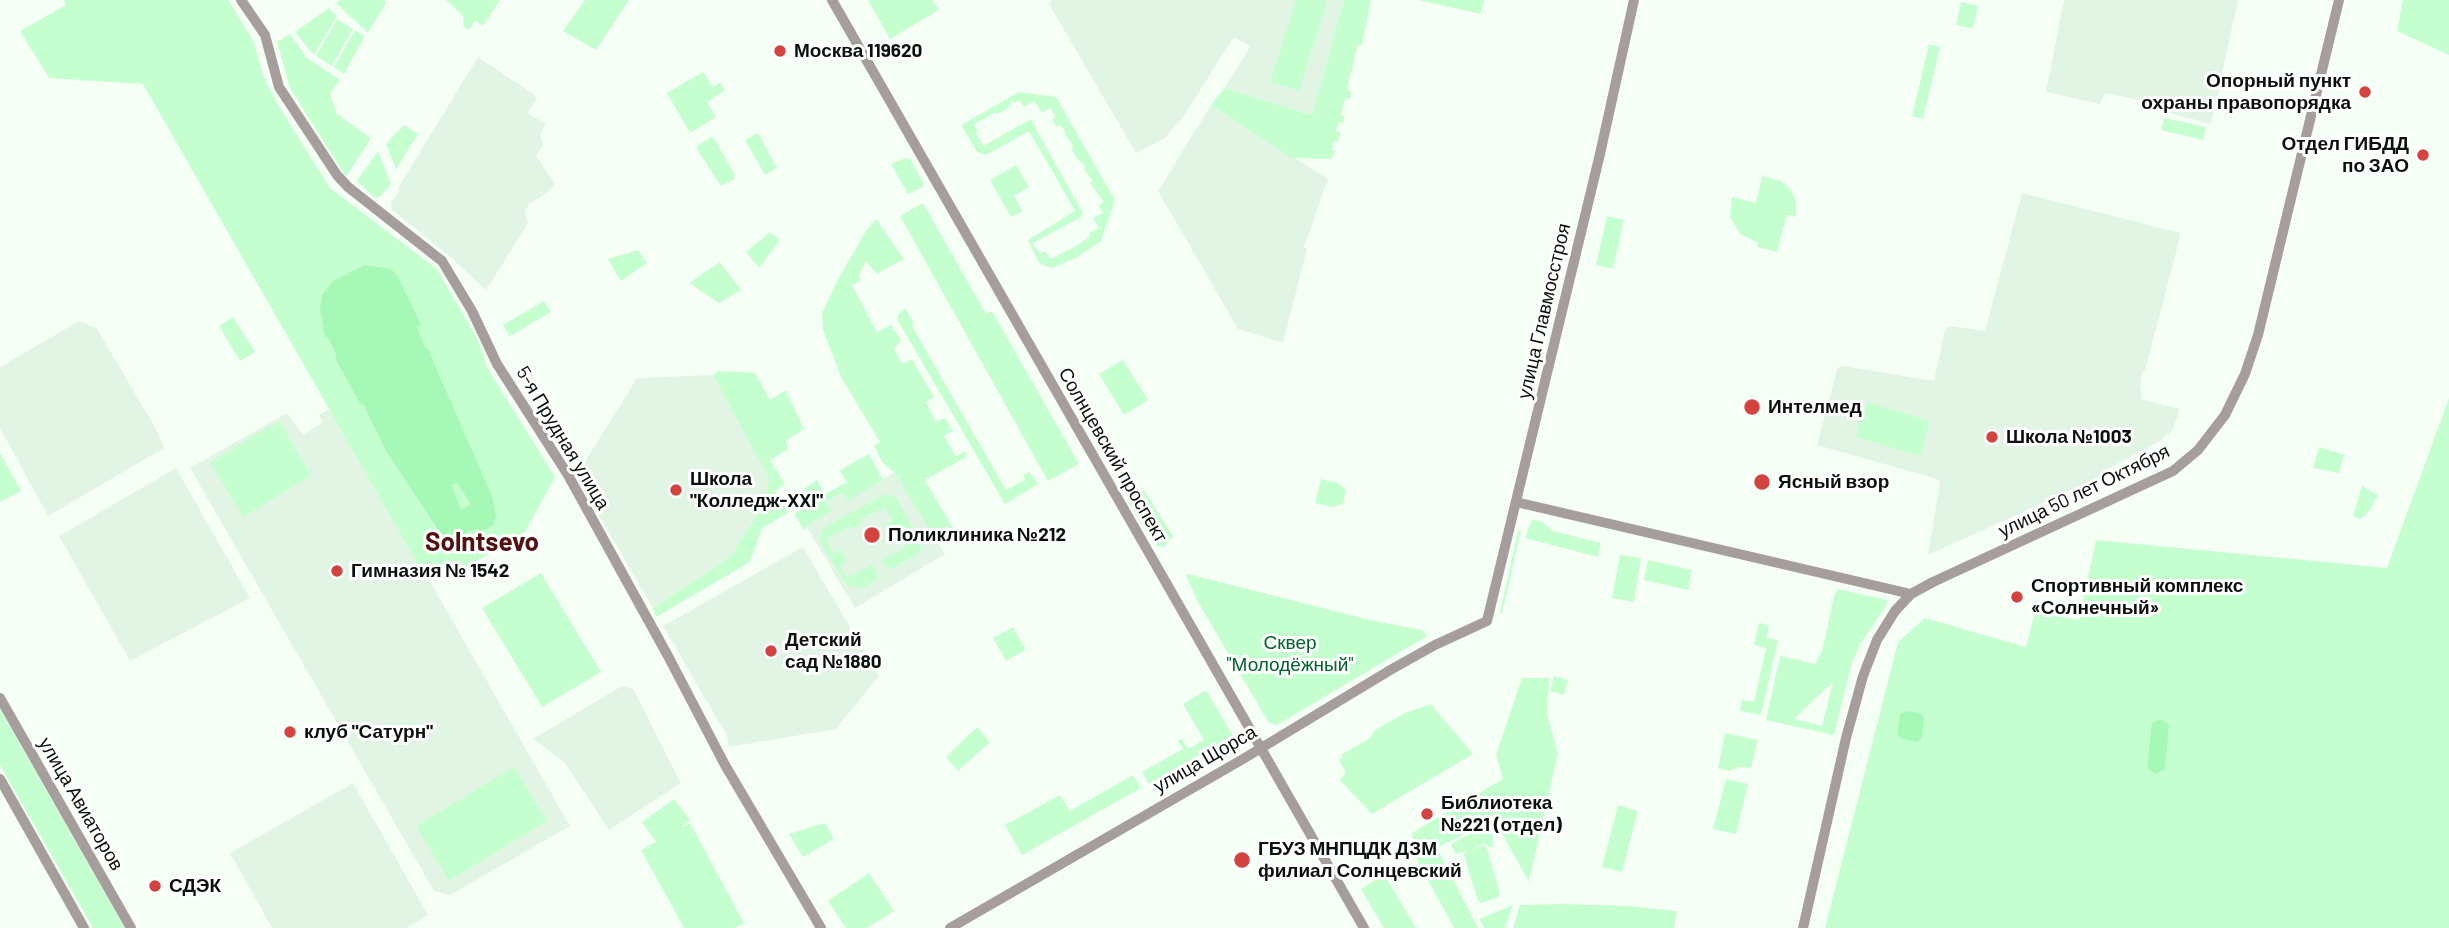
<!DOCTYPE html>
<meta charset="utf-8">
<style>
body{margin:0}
canvas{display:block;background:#f5fff6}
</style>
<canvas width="2449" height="928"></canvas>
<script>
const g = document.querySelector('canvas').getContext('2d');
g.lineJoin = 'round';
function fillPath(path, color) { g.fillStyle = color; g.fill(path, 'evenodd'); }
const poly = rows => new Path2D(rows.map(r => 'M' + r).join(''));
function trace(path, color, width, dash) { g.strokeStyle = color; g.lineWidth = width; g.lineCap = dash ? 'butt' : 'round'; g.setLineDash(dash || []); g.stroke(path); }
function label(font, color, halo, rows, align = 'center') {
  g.font = font + ' Barlow,sans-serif'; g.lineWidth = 6; g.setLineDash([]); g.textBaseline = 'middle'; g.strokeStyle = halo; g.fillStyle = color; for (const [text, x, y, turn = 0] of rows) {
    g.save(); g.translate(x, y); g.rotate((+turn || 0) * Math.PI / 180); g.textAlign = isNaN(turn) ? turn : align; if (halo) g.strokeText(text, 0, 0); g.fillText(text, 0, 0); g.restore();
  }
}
const built = poly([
 [1052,0,1344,0,1312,115,1224,88,1250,47,1234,37,1183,117,1165,138,1136,153,1049,4],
 [2064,0,2238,0,2211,124,2147,107,2143,101,2105,93,2100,104,2046,92],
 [478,57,535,95,536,100,527,113,546,124,540,134,543,146,536,156,555,183,547,193,529,204,525,212,528,224,486,290,447,254,392,210,391,203,399,192,398,188],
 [1211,105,1328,179,1304,247,1307,249,1283,343,1238,329,1158,191],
 [2022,193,2181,233,2145,371,2142,371,2140,389,2142,391,2141,399,2180,409,2172,431,2157,443,2100,473,2098,478,1928,555,1940,483,1937,479,1817,445,1837,370,1839,367,1843,366,1934,381,1945,329,1951,326,1985,331],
 [79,321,97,329,155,427,164,448,48,516,0,428,0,367],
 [713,375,770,478,766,501,730,557,653,608,576,476,637,378],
 [331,408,570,826,450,895,434,891,190,468,287,413,303,435,323,422,319,415],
 [176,468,250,598,130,661,59,536],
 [895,472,945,554,855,608,806,526,830,511,826,502,843,492,849,500],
 [803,547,879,676,836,729,729,747,727,736,663,626],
 [622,686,633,689,681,783,609,830,565,763,533,739],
 [353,783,428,915,406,928,272,928,230,853]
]);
const green = poly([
 [64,0,228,0,253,40,265,80,280,108,330,188,437,269,478,340,488,369,555,477,525,532,450,577,433,568,423,573,143,84,49,78,20,31,66,5],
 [340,0,384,0,386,3,368,33,336,3],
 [446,0,500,0,483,26,475,21,469,30,464,27,463,16],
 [585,0,629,0,596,50,563,31],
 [868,0,933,0,939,10,890,39],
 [1296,0,1319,0,1327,2,1299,91,1270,82],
 [1344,0,1371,0,1362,45,1358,45,1347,89,1351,91,1350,99,1345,98,1341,115,1345,117,1343,123,1339,122,1336,131,1341,133,1338,142,1334,141,1332,150,1336,151,1331,159,1292,158,1211,105,1224,88,1312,115],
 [1418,0,1484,0,1481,14],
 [2403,0,2449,0,2449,55,2397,31],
 [1961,2,1978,6,1973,29,1956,25],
 [329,8,337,16,314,55,295,32],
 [337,19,353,29,332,66,316,56],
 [355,30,365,36,344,74,334,67],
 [290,34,307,58,340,80,330,94,337,114,371,138,346,177,290,88,277,42],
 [1929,44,1940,47,1923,119,1912,116],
 [703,72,713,87,720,82,725,90,707,102,716,117,690,133,667,93],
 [1019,92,1056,97,1115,200,1101,241,1076,258,1052,268,1042,265,1038,261,1028,240,1075,211,1029,131,986,155,977,152,961,125],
 [1020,100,1024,107,1035,101,1042,113,1051,108,1055,117,1052,119,1057,127,1060,125,1064,129,1065,134,1073,146,1071,148,1078,160,1083,164,1086,168,1084,169,1093,181,1090,183,1104,202,1099,205,1103,213,1093,218,1099,228,1089,233,1090,236,1078,245,1051,259,1045,251,1040,254,1033,243,1081,217,1083,213,1037,131,1031,119,983,146,976,133,978,132,974,124,996,112,997,114,1003,111,1011,106,1009,104,1013,101,1015,103],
 [2164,118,2206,127,2203,140,2161,130],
 [404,125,418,134,396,169,386,144],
 [758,133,777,168,765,175,745,140],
 [710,138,714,138,735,175,734,179,723,185,720,185,697,149,698,145],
 [378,151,391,184,380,197,375,198,357,181],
 [906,158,911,160,923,182,923,187,908,194,891,164],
 [1016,165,1029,187,1014,196,1023,211,1011,217,990,180],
 [1762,176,1781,181,1791,190,1796,202,1796,216,1787,215,1777,252,1757,247,1758,243,1740,234,1730,217,1732,197,1756,203],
 [923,203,986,314,992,311,1079,464,1048,481,900,216],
 [1607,216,1624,220,1613,269,1596,265],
 [876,219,904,259,877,274,866,261,859,275,861,281,852,285,877,332,891,325,901,340,894,349,903,364,912,359,934,397,926,402,936,422,945,418,953,431,944,436,956,456,965,451,968,456,925,480,954,530,952,532,947,526,938,532,941,539,937,542,895,473,883,463,874,446,880,442,841,377,823,330,822,313,837,281,866,231],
 [770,232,780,240,759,268,746,252],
 [638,250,647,263,621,281,608,259],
 [720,262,741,290,719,303,689,283],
 [544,301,551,312,510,336,503,325],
 [906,309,914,324,912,326,1006,490,1025,480,1023,475,1030,472,1038,484,1005,504,898,321,898,314],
 [233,317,255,352,240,361,219,326],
 [1123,360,1148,400,1124,415,1099,374],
 [718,371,755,373,770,400,786,390,804,429,786,441,788,449,770,460,785,484,775,491,788,513,762,528,750,562,656,617,653,608,730,557,766,501,769,478,713,375],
 [2449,398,2449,928,1825,928,1898,642,1925,618,2026,647,2035,612,2079,620,2096,540,2387,568],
 [1867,402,1930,421,1920,456,1856,437],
 [279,421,311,476,243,517,210,462],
 [2319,447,2344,455,2339,473,2313,468],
 [0,453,21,491,0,502],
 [869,454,883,480,848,501,843,492,826,502,831,511,806,526,807,528,804,530,794,514,812,503,804,489,817,480,825,494,847,482,840,470],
 [1321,479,1338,483,1346,490,1343,504,1333,507,1315,503],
 [2362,486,2378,495,2370,510,2361,519,2353,516],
 [1144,490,1173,536,1163,548,1154,544,1127,500],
 [886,494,896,497,922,544,919,553,892,569,886,567,881,560,906,547,898,532,890,536,885,525,892,521,884,508,861,520,862,524,852,529,850,526,826,539,833,553,841,549,847,561,840,565,847,578,873,564,878,578,866,587,856,588,847,585,821,544,820,535,823,528],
 [1532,520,1541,521,1553,531,1601,543,1598,557,1525,538],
 [1518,530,1521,531,1502,614,1500,613],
 [1620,555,1641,558,1634,602,1612,598],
 [1648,560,1692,570,1688,590,1644,580],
 [541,573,601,672,542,707,482,608],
 [1188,574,1370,620,1422,630,1427,636,1277,725,1269,723,1198,602,1186,575],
 [1838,589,1887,600,1886,606,1861,643,1852,663,1834,735,1766,720,1780,656,1815,664,1823,648,1834,596],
 [1833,682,1822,726,1795,719,1795,718],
 [1759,623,1769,625,1767,638,1778,640,1761,715,1740,711,1742,700,1754,702,1766,648,1754,645],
 [1013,627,1026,650,1006,661,993,638],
 [1554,676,1568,680,1564,695,1550,691],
 [1522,678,1549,678,1547,714,1558,753,1529,882,1494,819,1437,848,1478,928,1454,928,1415,856,1412,833,1503,779,1496,755],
 [1206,690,1233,736,1149,784,1142,772,1183,749,1178,741,1182,739,1188,749,1204,740,1183,704],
 [1431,704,1473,754,1372,814,1340,780,1346,772,1339,760,1343,757,1342,754,1369,739,1375,730,1405,713],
 [0,709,125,928,93,928,0,765],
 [977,727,990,742,958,771,946,757],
 [1725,733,1758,740,1751,768,1739,767,1729,771,1718,768],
 [514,767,547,821,449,881,416,826],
 [1133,775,1141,788,1022,855,1005,825,1060,795,1070,811],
 [1726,779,1748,784,1736,834,1713,829],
 [674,799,690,820,681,828,690,823,744,923,735,928,684,928,641,850,656,842,642,822],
 [1618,805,1638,811,1622,872,1602,867],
 [825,823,834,839,803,857,789,834],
 [1491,826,1494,847,1489,847,1484,843,1471,849,1483,845,1487,848,1500,894,1498,897,1482,903,1478,901,1464,855,1466,851,1456,854,1451,844,1481,828],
 [869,873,894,911,867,928,846,928,828,901],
 [1384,874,1416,928,1384,928,1361,889],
 [1563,904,1627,906,1677,911,1674,928,1513,928,1520,905],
 [1513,905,1505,928,1484,928,1479,919]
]);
const water = poly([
 [365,265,391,269,398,276,421,325,417,327,425,347,427,347,492,496,496,517,493,525,483,532,477,529,467,532,463,538,452,541,441,534,386,451,363,404,361,405,335,358,337,356,328,337,325,338,320,309,322,295,333,281],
 [457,483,471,504,461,510,452,485],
 [1906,711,1920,713,1924,718,1922,738,1917,742,1902,739,1897,734,1900,714],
 [2161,719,2169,725,2165,769,2156,774,2147,768,2152,723]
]);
const minor = poly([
 [241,0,265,35,279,87,337,175,348,187,442,261,472,311,497,364,568,475,668,656,725,765,821,928],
 [832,0,1364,928],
 [1516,502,1911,594],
 [0,698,131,928],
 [0,779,84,928],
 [950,928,1243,759,1392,669,1435,645,1487,621,1600,154,1634,0],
 [1803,928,1846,738,1863,676,1877,640,1895,611,1911,594,1933,582,2173,471,2198,450,2225,415,2245,374,2258,335,2339,0]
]);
const markers = [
 [780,51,7,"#d34441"],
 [2365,92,7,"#d34441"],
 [2423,155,7,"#d34441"],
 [1752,407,9,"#d34441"],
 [1992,437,7,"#d34441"],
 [1762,482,9,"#d34441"],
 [676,490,7,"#d34441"],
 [872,535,9,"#d34441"],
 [337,571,7,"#d34441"],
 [2017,597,7,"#d34441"],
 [771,651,7,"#d34441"],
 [290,732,7,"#d34441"],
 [1427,814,7,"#d34441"],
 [1242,860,9,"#d34441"],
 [155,886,7,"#d34441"]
];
const poiNames = [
 ["Москва 119620",794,51],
 ["Опорный пункт",2351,81,"right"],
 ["охраны правопорядка",2351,103,"right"],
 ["Отдел ГИБДД",2409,144,"right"],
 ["по ЗАО",2409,166,"right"],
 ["Интелмед",1768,407],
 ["Школа №1003",2006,437],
 ["Школа",690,479],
 ["\"Колледж-XXI\"",690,501],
 ["Ясный взор",1778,482],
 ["Поликлиника №212",888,535],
 ["Гимназия № 1542",351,571],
 ["Спортивный комплекс",2031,586],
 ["«Солнечный»",2031,608],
 ["Детский",785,640],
 ["сад №1880",785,662],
 ["клуб \"Сатурн\"",304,732],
 ["Библиотека",1441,803],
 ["№221 (отдел)",1441,825],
 ["ГБУЗ МНПЦДК ДЗМ",1258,849],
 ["филиал Солнцевский",1258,871],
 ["СДЭК",169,886]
];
const streetNames = [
 ["улица Главмосстроя",1544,311,-77],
 ["5-я Прудная улица",563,438,59],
 ["Солнцевский проспект",1113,455,60],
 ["улица 50 лет Октября",2084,491,-26],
 ["улица Щорса",1205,759,-30],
 ["улица Авиаторов",81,804,60]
];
const parkNames = [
 ["Сквер",1290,643],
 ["\"Молодёжный\"",1290,665]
];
const districtNames = [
 ["Solntsevo",482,542]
];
fillPath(built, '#e2f5e4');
fillPath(green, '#c5ffd0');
fillPath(water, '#a6f8b7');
trace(minor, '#a59e9d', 10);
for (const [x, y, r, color] of markers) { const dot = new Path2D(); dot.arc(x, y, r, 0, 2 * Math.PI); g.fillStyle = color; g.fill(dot); trace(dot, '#fff', 2.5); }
label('bold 19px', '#0b100c', '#fff', poiNames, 'left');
label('19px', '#0b100c', '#fff', streetNames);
label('19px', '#01632a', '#fff', parkNames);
label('bold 26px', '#540f10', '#fff', districtNames);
</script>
